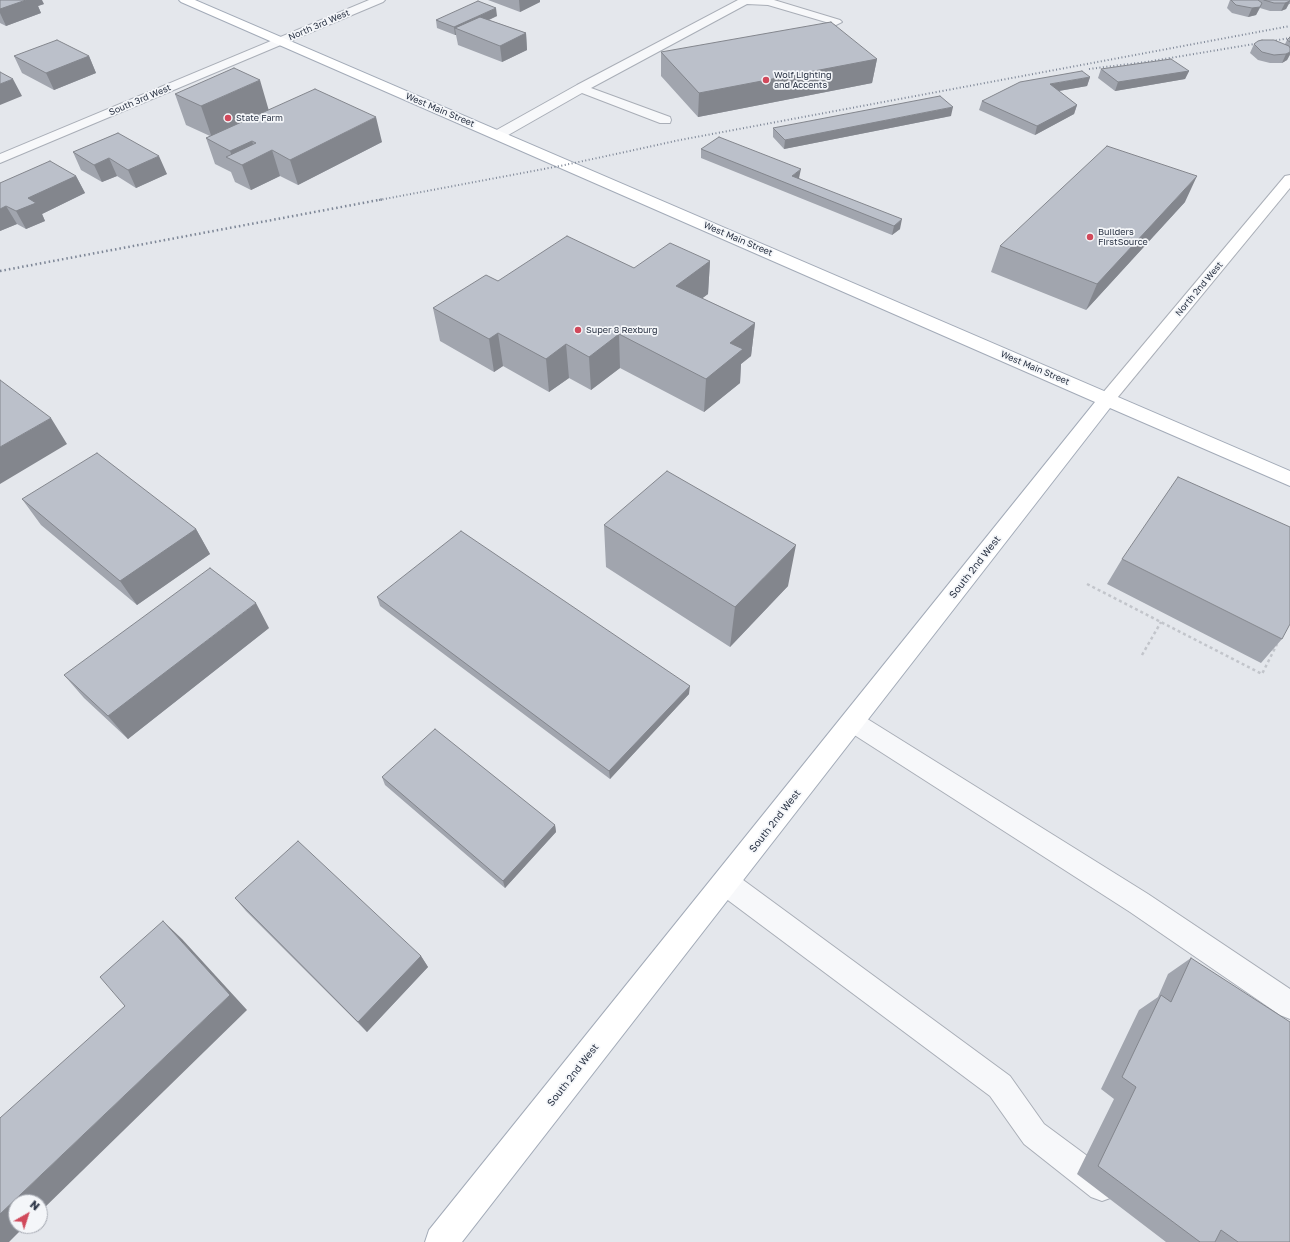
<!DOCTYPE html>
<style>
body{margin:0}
#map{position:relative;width:1290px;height:1242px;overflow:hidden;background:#e4e7ec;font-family:"Golos Text",sans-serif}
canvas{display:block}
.north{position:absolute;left:8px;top:1194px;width:40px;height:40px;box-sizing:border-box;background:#f4f6f9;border:1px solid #a4a8b1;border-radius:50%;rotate:39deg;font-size:11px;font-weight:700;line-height:16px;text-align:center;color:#2b3445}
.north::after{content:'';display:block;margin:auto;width:14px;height:18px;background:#d1495b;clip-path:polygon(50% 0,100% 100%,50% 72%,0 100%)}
</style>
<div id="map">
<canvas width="1290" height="1242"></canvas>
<div class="north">N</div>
</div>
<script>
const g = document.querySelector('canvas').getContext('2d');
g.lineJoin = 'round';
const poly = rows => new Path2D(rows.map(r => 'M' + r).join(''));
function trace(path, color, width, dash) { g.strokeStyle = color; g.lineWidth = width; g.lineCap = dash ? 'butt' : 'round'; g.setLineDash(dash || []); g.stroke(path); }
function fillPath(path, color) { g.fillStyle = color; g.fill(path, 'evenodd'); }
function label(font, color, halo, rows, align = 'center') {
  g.font = font + ' "Golos Text",sans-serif'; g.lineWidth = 3.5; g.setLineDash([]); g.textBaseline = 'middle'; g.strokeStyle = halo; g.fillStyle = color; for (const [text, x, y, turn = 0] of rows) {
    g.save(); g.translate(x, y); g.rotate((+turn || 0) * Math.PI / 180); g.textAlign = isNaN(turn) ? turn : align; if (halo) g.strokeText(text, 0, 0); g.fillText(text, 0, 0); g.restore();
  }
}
const path = poly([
 [1087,584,1262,674,1277,644],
 [1142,655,1161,622]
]);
const lane = poly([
 [738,0,774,0,840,20,842,22,836,25,768,5,747,4,591,88,670,117,671,120,670,123,660,123,582,93,503,138,498,139,493,138,492,135,493,132,577,85,738,0],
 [853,712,861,715,1148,894,1290,989,1290,1019,1280,1015,1130,912,845,729,842,722,845,715,853,712],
 [726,871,735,874,1010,1076,1044,1124,1113,1175,1117,1186,1113,1197,1102,1201,1091,1197,1024,1144,990,1096,717,892,713,883,717,874,726,871]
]);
const street = poly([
 [369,0,385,0,383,2,0,163,0,154,369,0]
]);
const secondary = poly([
 [1290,175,1290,188,1113,403,1107,405,1101,403,1098,399,1101,395,1285,176,1290,175]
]);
const primary = poly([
 [179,0,195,0,1290,471,1290,486,1110,408,462,1242,425,1242,429,1230,1095,402,181,2,179,0]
]);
const railFar1 = poly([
 [1089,69,1146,62,1290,38],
 [379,200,565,165,680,140,1290,26]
]);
const rail = poly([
 [0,271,384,199]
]);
const wall = poly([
 [0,0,44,4,38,6,41,13,6,26,0,23],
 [488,0,540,0,540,2,520,12],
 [1230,0,1290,0,1290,4,1289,4,1286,9,1281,11,1270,11,1260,8,1256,15,1248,17,1232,13,1227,8],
 [497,16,489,20,526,33,527,50,502,62,458,45,456,35,455,35,437,28,436,20],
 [1290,37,1290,55,1287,60,1282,63,1270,63,1258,60,1250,53,1254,44,1285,44,1287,40],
 [661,52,877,59,872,83,698,117,661,76],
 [14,56,89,56,96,73,54,90,22,73],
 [1101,69,1189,71,1185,79,1115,91,1098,78],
 [1090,77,1087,86,1059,91,1077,105,1074,114,1035,135,979,110,982,101],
 [175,94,269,110,382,142,298,185,280,176,251,190,235,182,231,172,215,164,206,138,210,136,186,125],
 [951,116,784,149,773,137,773,128],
 [118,133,167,174,136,188,117,176,102,182,81,170,73,152],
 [701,149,799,178,900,229,892,235,701,158],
 [76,176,85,193,42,214,45,221,26,229,17,224,0,231,0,183],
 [1185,202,1086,310,991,272,1000,246],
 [710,261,708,294,702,298,755,323,751,356,741,364,740,383,704,412,620,368,591,390,569,378,549,392,503,366,494,372,440,341,433,308,498,281],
 [22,499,196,529,210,554,137,605,41,525],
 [604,525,788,586,730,647,606,567],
 [1122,559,1282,639,1261,663,1107,584],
 [377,597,689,694,610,779,380,606],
 [269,628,128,739,84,698,64,675],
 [382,777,555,825,556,832,505,888,385,785],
 [235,898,421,956,428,967,367,1032,246,911],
 [1191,958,1290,1242,1166,1242,1077,1174,1114,1099,1101,1089,1139,1010,1158,997,1168,974]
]);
const shadedWall = poly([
 [26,0,42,0,44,4,38,6,41,13,6,26,0,13,0,9],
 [519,0,540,0,540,2,520,12],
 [1290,1,1286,9,1281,11,1285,3],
 [1262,3,1256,15,1248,17,1252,8],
 [496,8,497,16,464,31,455,28,456,35,455,35,454,27],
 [526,33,527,50,502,62,500,46],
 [1290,52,1290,54,1287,60,1282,63,1286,54],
 [89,56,96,73,54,90,46,73],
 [877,59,872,83,698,117,699,93],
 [1189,71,1185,79,1115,91,1118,82],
 [1090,77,1087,86,1047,93,1050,84],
 [13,79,22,96,0,105,0,84],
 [260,80,269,111,212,138,201,106],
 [1077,105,1074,114,1035,135,1037,126],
 [953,107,951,116,784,149,785,140],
 [376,117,382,142,298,185,290,160],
 [252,141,258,157,272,150,280,176,251,190,242,165,234,161,230,151],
 [159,156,167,174,136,188,128,170],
 [109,158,117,176,102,182,94,165],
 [801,169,799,178,791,185,792,176],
 [76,176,85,193,42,214,45,221,26,229,16,211,28,198],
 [1197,176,1185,202,1086,310,1097,284],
 [6,206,17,224,0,231,0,209],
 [902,219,900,229,892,235,894,226],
 [710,261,708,294,675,319,676,286],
 [755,323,751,356,741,364,740,383,704,412,706,379,730,343],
 [498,333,503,366,494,372,489,339],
 [619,334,620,368,591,390,589,357],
 [566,344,569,378,549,392,546,359],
 [51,418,67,444,0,484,0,447],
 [196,529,210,554,137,605,120,581],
 [796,545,788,586,730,647,735,607],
 [256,603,269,628,128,739,108,716],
 [690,686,689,694,610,779,609,771],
 [555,825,556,832,505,888,503,881],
 [163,921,182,939,247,1010,40,1212,40,1202,16,1202,16,1226,25,1226,9,1242,0,1242,0,1214,230,995],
 [421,956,428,967,367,1032,358,1022]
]);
const building = poly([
 [0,0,26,0,0,9,0,0],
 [1231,0,1258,0,1262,3,1260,7,1252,8,1236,5,1231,0],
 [1264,0,1290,0,1290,1,1285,3,1274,3,1264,0],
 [478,1,496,8,454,27,436,20,478,1],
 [480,17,526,33,500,46,455,28,480,17],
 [831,22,877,59,699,93,661,52,831,22],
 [1290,37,1290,42,1287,40,1290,37],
 [57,40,89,56,46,73,14,56,57,40],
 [1262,40,1274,40,1289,46,1290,48,1290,52,1286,54,1274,55,1262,52,1254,44,1258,41,1262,40],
 [1171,59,1189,71,1118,82,1101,69,1171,59],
 [234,68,260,80,201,106,175,94,234,68],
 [1082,71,1090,77,1050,84,1077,105,1037,126,982,101,1020,82,1082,71],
 [0,72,13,79,0,84,0,72],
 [315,89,376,117,290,160,272,150,242,165,226,157,256,143,252,141,230,151,206,138,315,89],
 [940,96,953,107,785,140,773,128,940,96],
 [118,133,159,156,128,170,109,158,94,165,73,152,118,133],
 [719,137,801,169,792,176,902,219,894,226,701,149,719,137],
 [1107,146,1197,176,1097,284,1000,246,1107,146],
 [50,161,76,176,28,198,36,203,16,211,6,206,0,209,0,183,50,161],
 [567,236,634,268,670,243,710,261,676,286,755,323,730,343,743,349,706,379,619,334,589,357,566,344,546,359,498,333,489,339,433,308,486,275,498,281,567,236],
 [0,380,51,418,0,447,0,380],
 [97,453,196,529,120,581,22,499,97,453],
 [667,471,796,545,735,607,604,525,667,471],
 [1178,477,1290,527,1290,624,1282,639,1122,559,1178,477],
 [461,531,690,686,609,771,377,597,461,531],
 [210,568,256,603,108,716,64,675,210,568],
 [435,729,555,825,503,881,382,777,435,729],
 [298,841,421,956,358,1022,235,898,298,841],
 [163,921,230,995,0,1214,0,1118,125,1006,100,977,163,921],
 [1191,958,1290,1022,1290,1242,1238,1242,1221,1230,1215,1242,1200,1242,1098,1166,1136,1087,1122,1077,1161,995,1171,1002,1191,958]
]);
const markers = [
 [766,80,4,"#d1495b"],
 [228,118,4,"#d1495b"],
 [1090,237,4,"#d1495b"],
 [578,330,4,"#d1495b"]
];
const farStreetnames = [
 ["North 3rd West",319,25,-23],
 ["South 3rd West",140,100,-23],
 ["West Main Street",440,110,23],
 ["West Main Street",738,239,23],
 ["North 2nd West",1199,289,-50],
 ["West Main Street",1035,368,23]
];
const farPoinames = [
 ["Wolf Lighting",774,75],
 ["and Accents",774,85],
 ["State Farm",236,118],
 ["Builders",1098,232],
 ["FirstSource",1098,242],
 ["Super 8 Rexburg",586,330]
];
const streetNames = [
 ["South 2nd West",975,567,-52],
 ["South 2nd West",775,821,-52],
 ["South 2nd West",573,1075,-52]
];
trace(lane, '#a9aeb7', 2);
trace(street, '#a9aeb7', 2);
trace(secondary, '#a9aeb7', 2);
trace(primary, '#a3abb8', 2);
trace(path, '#c2c5cb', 2.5, [3, 3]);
fillPath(lane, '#f7f8fa');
fillPath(street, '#f7f8fa');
fillPath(secondary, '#fff');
fillPath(primary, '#fff');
trace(railFar1, '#7d8696', 2, [1, 2.5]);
trace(rail, '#7d8696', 2.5, [1.5, 3]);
fillPath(wall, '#a1a5ae');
fillPath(shadedWall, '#83868d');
fillPath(building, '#bbc0ca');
trace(building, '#83868d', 1);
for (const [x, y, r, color] of markers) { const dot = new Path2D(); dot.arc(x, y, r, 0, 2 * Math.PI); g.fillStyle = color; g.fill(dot); trace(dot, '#f4f6f9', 1.5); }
label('9px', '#2b3445', '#f4f6f9', farStreetnames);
label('9px', '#2b3445', '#f4f6f9', farPoinames, 'left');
label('10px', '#2b3445', '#f4f6f9', streetNames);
</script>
